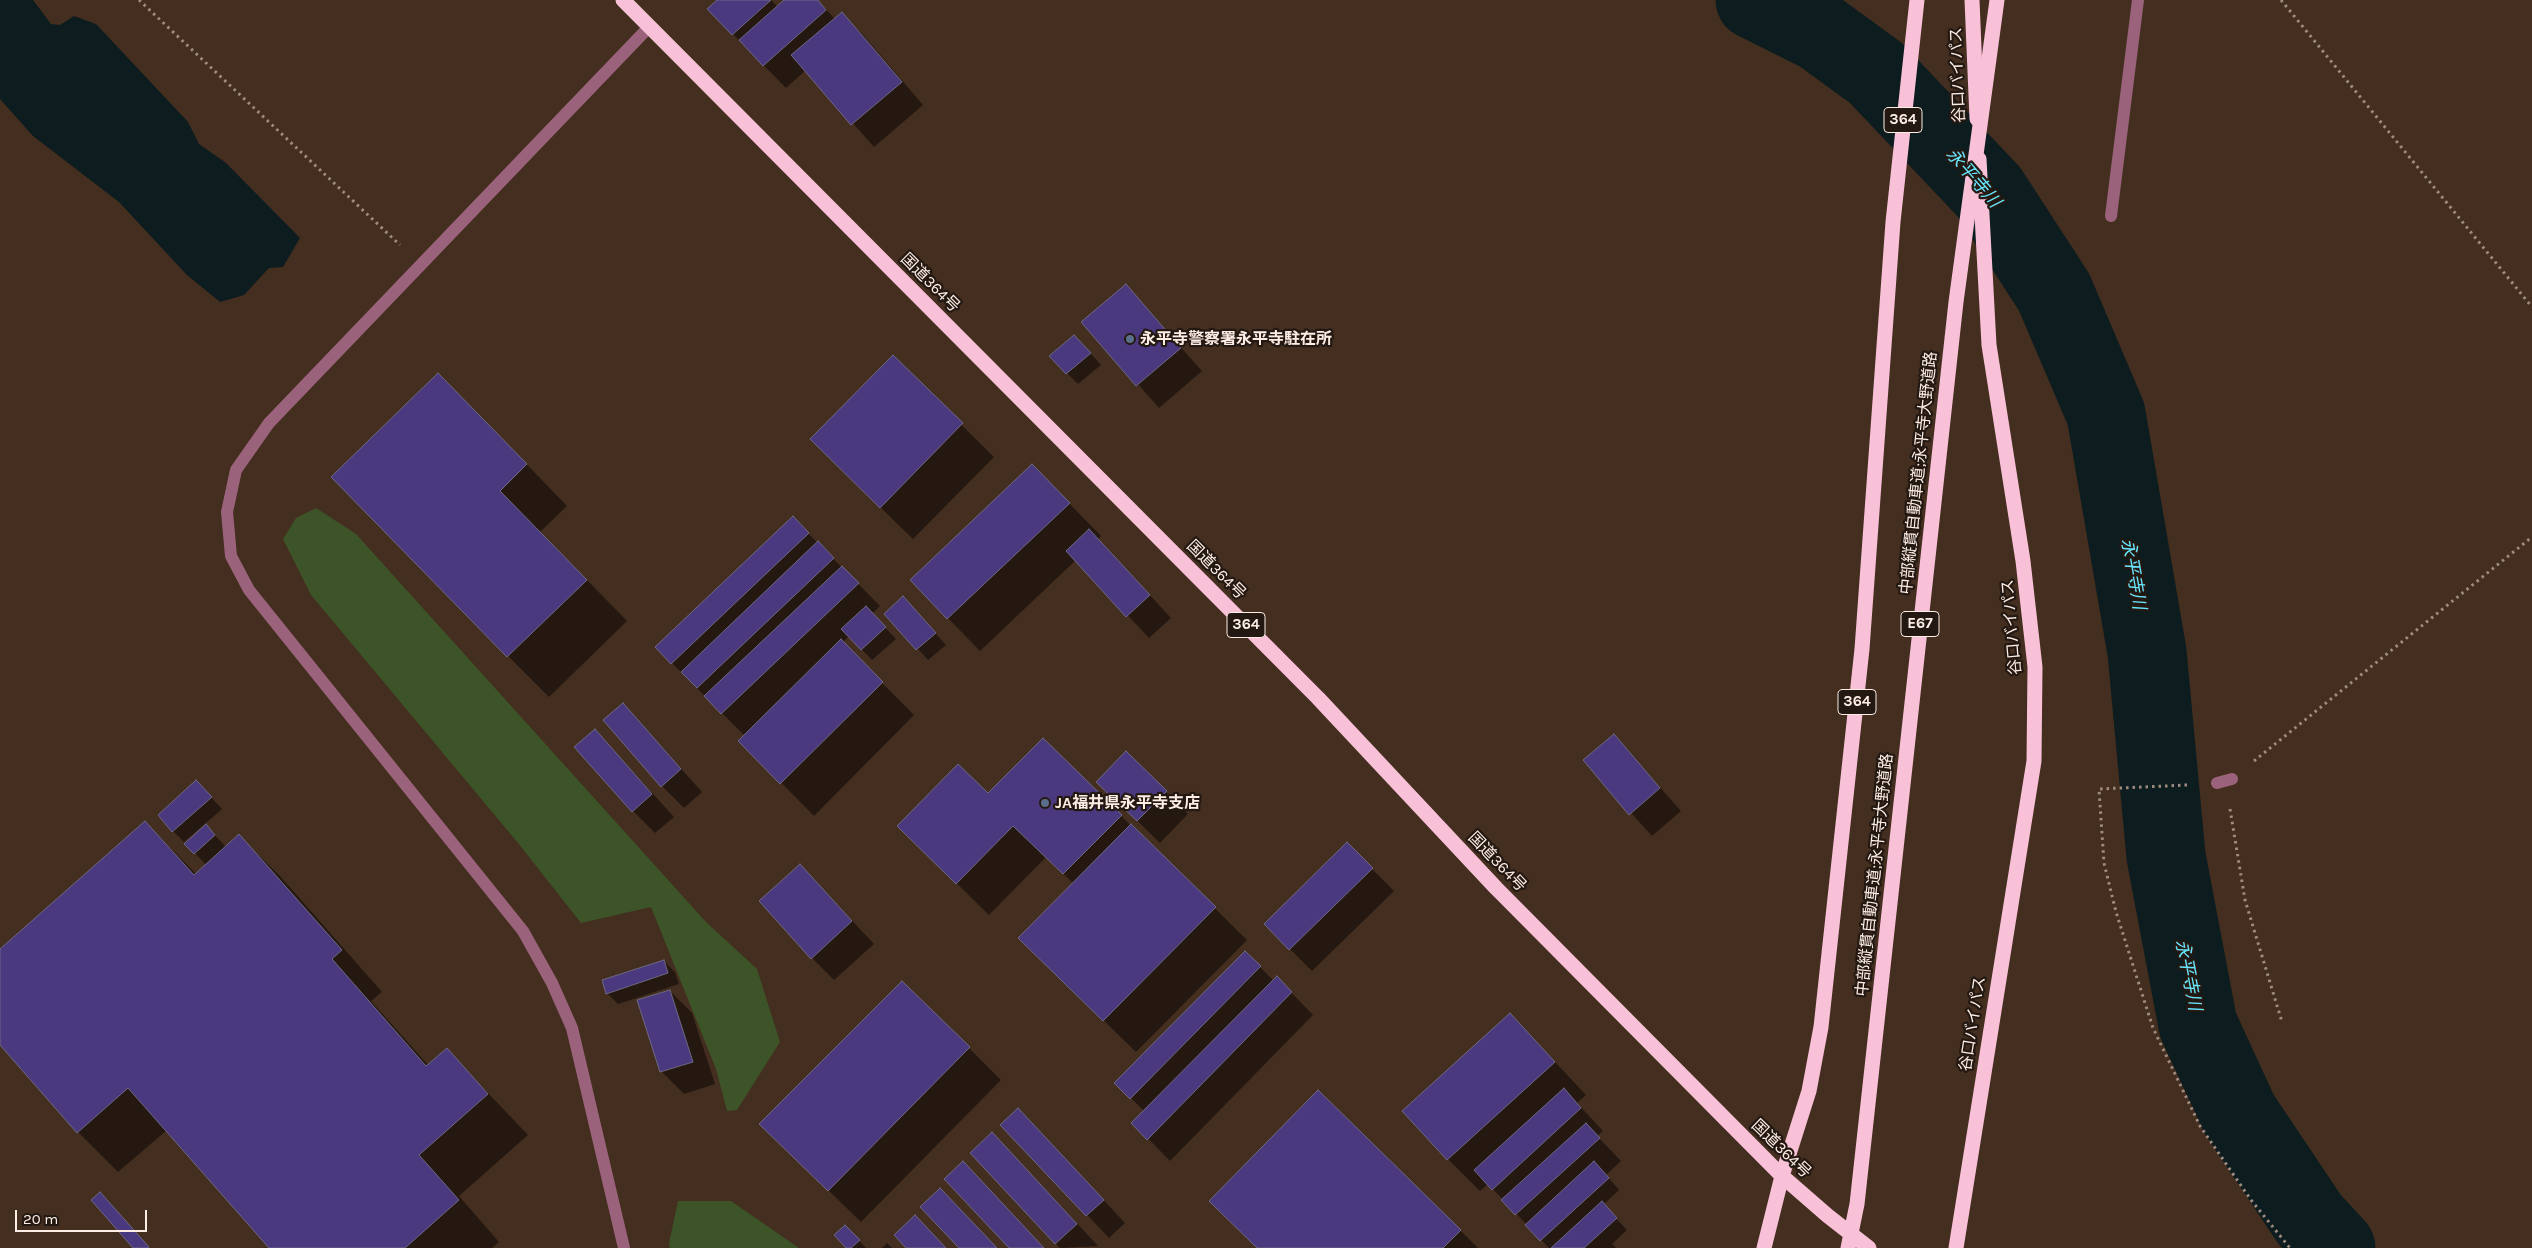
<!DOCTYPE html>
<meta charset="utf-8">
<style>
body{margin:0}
#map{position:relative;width:2532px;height:1248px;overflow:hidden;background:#442e1f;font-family:Karla,sans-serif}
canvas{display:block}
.scale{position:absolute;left:15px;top:1210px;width:132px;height:22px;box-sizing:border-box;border:2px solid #fdede4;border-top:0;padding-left:6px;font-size:15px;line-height:18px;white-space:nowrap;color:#fdede4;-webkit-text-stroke:4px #231912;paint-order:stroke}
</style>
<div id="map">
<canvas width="2532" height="1248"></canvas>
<div class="scale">20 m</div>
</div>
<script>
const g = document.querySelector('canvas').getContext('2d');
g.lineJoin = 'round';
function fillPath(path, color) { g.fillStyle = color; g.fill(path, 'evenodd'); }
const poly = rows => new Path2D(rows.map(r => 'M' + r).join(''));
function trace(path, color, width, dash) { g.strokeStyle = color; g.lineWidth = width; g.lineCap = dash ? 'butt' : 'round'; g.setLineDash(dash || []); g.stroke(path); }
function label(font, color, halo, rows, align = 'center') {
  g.font = font + ' Karla,"Noto Sans JP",sans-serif'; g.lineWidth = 4.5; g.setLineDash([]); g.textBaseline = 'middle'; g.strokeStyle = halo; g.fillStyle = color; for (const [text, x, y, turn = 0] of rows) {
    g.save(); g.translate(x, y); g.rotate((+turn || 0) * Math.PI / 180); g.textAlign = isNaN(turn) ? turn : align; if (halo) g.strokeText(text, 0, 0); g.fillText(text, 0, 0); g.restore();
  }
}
const green = poly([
 [316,508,356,534,706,922,757,969,780,1042,737,1110,727,1111,716,1069,651,907,581,923,518,843,311,595,283,539,296,518],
 [678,1201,731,1201,799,1248,670,1248,669,1243]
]);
const water = poly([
 [0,0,33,0,51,24,60,25,74,16,96,24,188,122,199,144,226,163,300,238,283,267,269,268,244,295,220,302,187,275,119,202,33,136,0,99]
]);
const shadow = poly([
 [719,0,771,0,778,7,786,0,817,0,835,19,842,14,864,36,923,105,874,147,806,70,786,88,733,34],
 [1126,286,1202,371,1159,408,1083,322],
 [1085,347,1101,365,1078,384,1067,373],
 [893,357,994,457,913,539,844,472],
 [479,415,567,506,540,532,627,621,549,697,508,656],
 [1064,498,1101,536,1098,539,1171,618,1149,638,1076,560,980,651,911,580],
 [793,518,880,606,872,614,896,639,872,660,849,636,842,643,914,715,814,816,740,741,745,736,672,663],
 [914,609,946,645,928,660,886,614],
 [623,704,702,792,684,808,662,786],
 [595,730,674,817,655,833,633,811],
 [1614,736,1681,811,1652,836,1584,761],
 [1043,739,1247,940,1136,1052,1052,970,1073,883,1046,857,989,915,931,858],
 [1126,753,1188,814,1160,843,1098,782],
 [207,793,222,809,184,842,173,831],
 [145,822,196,874,206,865,195,853,206,826,226,847,239,836,280,876,382,992,371,1001,428,1065,447,1050,528,1135,459,1196,499,1242,492,1248,271,1248,167,1130,118,1172,78,1132,0,1043,0,951],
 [1347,844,1394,891,1312,971,1265,924],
 [800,865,874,944,834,980,812,958],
 [1245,952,1274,981,1277,978,1313,1015,1170,1161,1133,1123,1144,1111,1116,1083],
 [664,961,675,972,679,984,618,1004,607,993],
 [670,991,692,1013,715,1084,684,1094,662,1072,639,1001],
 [1510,1014,1586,1095,1577,1103,1603,1131,1597,1136,1621,1161,1606,1175,1619,1190,1603,1205,1627,1230,1612,1244,1616,1248,1549,1248,1488,1184,1480,1191,1448,1159],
 [969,1048,1001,1080,861,1222,793,1156],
 [1002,1125,1040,1132,1125,1223,1109,1238],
 [971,1153,1014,1156,1098,1246,1060,1248],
 [845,1226,866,1248,848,1248],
 [1460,1230,1478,1248,1258,1248],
 [887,1243,892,1248,882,1248]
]);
const river = poly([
 [1755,0,1821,33,1876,73,1989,192,2054,292,2106,414,2147,652,2166,856,2198,1025,2239,1114,2310,1220,2336,1248]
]);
const building = poly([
 [717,0,771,0,732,35,707,9,717,0],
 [784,0,818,0,826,10,763,66,739,40,784,0],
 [842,12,902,82,851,125,791,55,842,12],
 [1126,284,1181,348,1136,386,1081,322,1126,284],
 [1074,335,1091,353,1066,374,1049,356,1074,335],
 [893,355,963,423,880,508,810,439,893,355],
 [438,373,527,464,500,491,587,580,507,657,331,477,438,373],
 [1032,464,1070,503,947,619,910,580,1032,464],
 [793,516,809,533,671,664,655,647,793,516],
 [1089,529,1150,595,1126,617,1066,551,1089,529],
 [818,541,834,558,697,688,681,672,818,541],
 [842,566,859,583,721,714,704,696,842,566],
 [903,596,936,633,916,650,884,614,903,596],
 [866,606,886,627,861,650,841,629,866,606],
 [841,639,883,682,780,784,738,741,841,639],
 [623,703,681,769,661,787,603,720,623,703],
 [595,729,652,794,632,812,574,747,595,729],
 [1614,734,1660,788,1629,815,1583,760,1614,734],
 [1043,738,1122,815,1063,874,1013,826,956,884,897,826,958,764,988,793,1043,738],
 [1126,751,1167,791,1137,821,1096,782,1126,751],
 [196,780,212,797,172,832,158,815,196,780],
 [145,821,194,875,239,834,342,950,332,959,426,1066,447,1048,488,1094,419,1155,459,1200,405,1248,269,1248,128,1088,77,1133,0,1045,0,949,145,821],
 [206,824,215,835,194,854,184,844,206,824],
 [1131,824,1216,907,1103,1021,1018,938,1131,824],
 [1347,842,1373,868,1289,950,1264,924,1347,842],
 [800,864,852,921,811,959,759,901,800,864],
 [1245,951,1261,966,1130,1099,1114,1083,1245,951],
 [664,960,668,973,606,994,602,980,664,960],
 [1277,976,1292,992,1147,1140,1131,1123,1277,976],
 [902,981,970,1047,828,1191,759,1124,902,981],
 [670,990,693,1062,660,1072,637,1000,670,990],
 [1510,1013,1555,1062,1447,1160,1402,1111,1510,1013],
 [1564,1088,1581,1108,1492,1190,1474,1170,1564,1088],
 [1318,1090,1461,1230,1443,1248,1257,1248,1209,1201,1318,1090],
 [1018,1108,1104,1200,1086,1216,1000,1125,1018,1108],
 [1586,1123,1600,1138,1515,1215,1501,1200,1586,1123],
 [992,1132,1077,1224,1055,1244,970,1153,992,1132],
 [963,1161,1044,1248,1009,1248,944,1179,963,1161],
 [1594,1161,1609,1178,1540,1241,1525,1225,1594,1161],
 [940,1188,997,1248,959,1248,920,1207,940,1188],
 [100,1192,149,1247,148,1248,133,1248,91,1200,100,1192],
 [1602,1201,1617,1218,1584,1248,1551,1248,1602,1201],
 [915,1215,946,1248,906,1248,894,1235,915,1215],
 [845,1225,860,1240,851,1248,846,1248,834,1235,845,1225]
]);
const path = poly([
 [139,0,400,245],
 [2281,0,2532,307],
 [2254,761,2532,537],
 [2187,785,2099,789,2104,863,2116,912,2153,1028,2200,1126,2251,1200,2290,1248],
 [2230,809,2245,900,2282,1022]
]);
const street = poly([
 [2111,216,2138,0],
 [2217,783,2232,779],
 [624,1248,572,1028,552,983,523,931,249,590,231,556,227,512,236,470,269,423,650,26]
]);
const highway = poly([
 [623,0,1318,698,1496,888,1782,1176,1828,1216,1869,1248],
 [1972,0,1977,119],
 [1764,1248,1782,1176,1809,1091,1821,1027,1862,649,1893,222,1917,0],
 [1956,1248,2034,761,2035,667,2023,561,1989,345,1979,159]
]);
const highwayBridge = poly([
 [1848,1248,1857,1204,1956,302,1997,0]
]);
const markers = [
 [1130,339,5,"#5c6f8a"],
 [1045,803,5,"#5c6f8a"]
];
const shields = [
 [1903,120,38],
 [1920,624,38],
 [1246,625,38],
 [1857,702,38]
];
const shieldNames = [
 ["364",1903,120],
 ["E67",1920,624],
 ["364",1246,625],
 ["364",1857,702]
];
const streetNames = [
 ["谷口バイパス",1958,75,-92],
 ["国道364号",930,283,45],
 ["中部縦貫自動車道;永平寺大野道路",1919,473,-84],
 ["国道364号",1216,570,45],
 ["谷口バイパス",2012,627,-95],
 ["国道364号",1497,862,46],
 ["中部縦貫自動車道;永平寺大野道路",1875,875,-84],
 ["谷口バイパス",1973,1024,-81],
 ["国道364号",1781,1149,44]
];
const poiNames = [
 ["永平寺警察署永平寺駐在所",1140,339],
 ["JA福井県永平寺支店",1055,803]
];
const waterNames = [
 ["永平寺川",1973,178,49],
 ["永平寺川",2133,574,80],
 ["永平寺川",2188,975,79]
];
fillPath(green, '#3c5428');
fillPath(water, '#0c1c1f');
fillPath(shadow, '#0007');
trace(river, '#0c1c1f', 79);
fillPath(building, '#4b397f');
trace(building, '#6d6983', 1);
trace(path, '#9f8b7f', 3, [2.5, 4]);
trace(street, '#9b637b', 12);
trace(highway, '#f9c1d7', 15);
trace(highwayBridge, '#f9c1d7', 15);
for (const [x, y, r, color] of markers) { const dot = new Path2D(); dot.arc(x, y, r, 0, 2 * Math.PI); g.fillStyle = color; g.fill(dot); trace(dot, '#231912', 2); }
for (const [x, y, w] of shields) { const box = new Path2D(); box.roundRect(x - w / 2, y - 12.5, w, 25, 4); g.fillStyle = '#231912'; g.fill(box); trace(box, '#fdede4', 1); }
label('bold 15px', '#fdede4', null, shieldNames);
label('16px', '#fdede4', '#231912', streetNames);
label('bold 16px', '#fdede4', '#231912', poiNames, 'left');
label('italic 18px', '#68e5fc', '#231912', waterNames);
</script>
